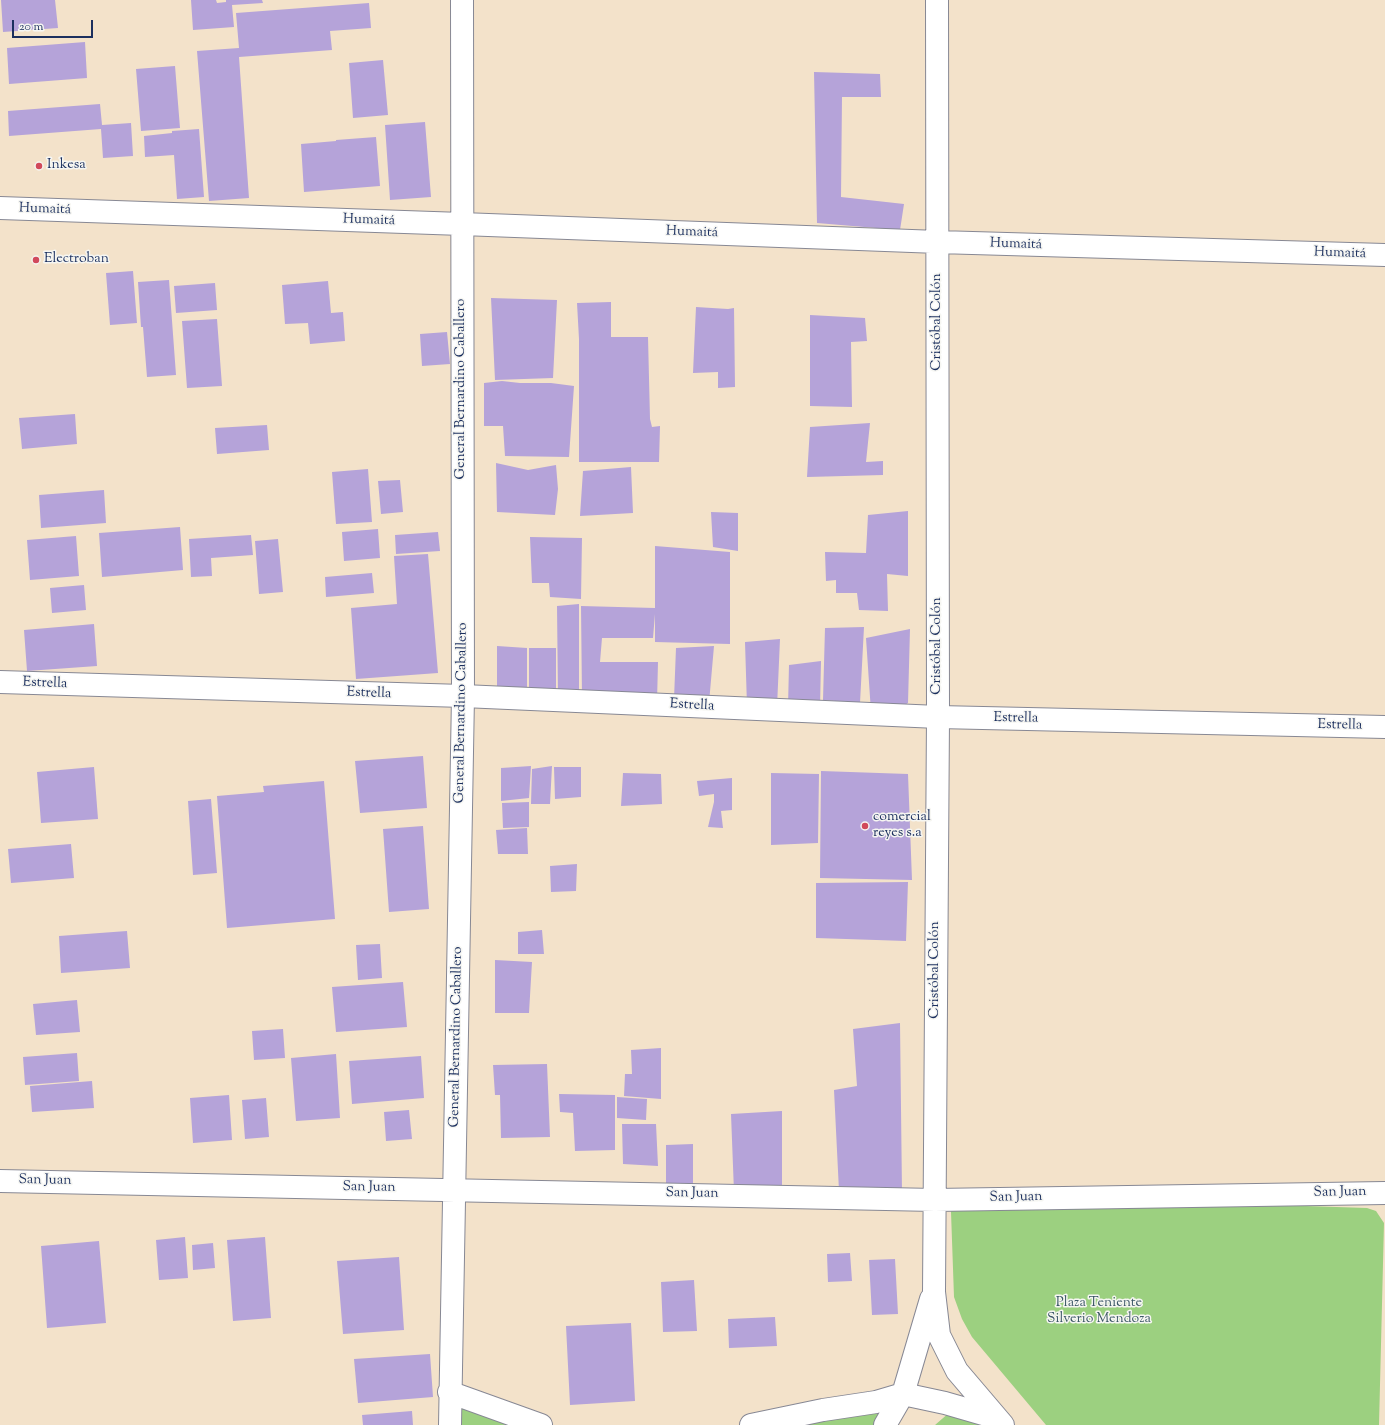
<!DOCTYPE html>
<meta charset="utf-8">
<style>
body{margin:0}
#map{position:relative;width:1385px;height:1425px;overflow:hidden;background:#f3e2ca;font-family:"Sorts Mill Goudy",serif}
canvas{display:block}
.scale{position:absolute;left:12px;top:20px;width:81px;height:18px;box-sizing:border-box;border:2px solid #1b2f5e;border-top:0;padding-left:5px;font-size:12px;line-height:14px;white-space:nowrap;color:#1b2f5e;-webkit-text-stroke:3px #f6f6f2;paint-order:stroke}
</style>
<div id="map">
<canvas width="1385" height="1425"></canvas>
<div class="scale">20 m</div>
</div>
<script>
const g = document.querySelector('canvas').getContext('2d');
g.lineJoin = 'round';
function fillPath(path, color) { g.fillStyle = color; g.fill(path, 'evenodd'); }
const poly = rows => new Path2D(rows.map(r => 'M' + r).join(''));
function trace(path, color, width, dash) { g.strokeStyle = color; g.lineWidth = width; g.lineCap = dash ? 'butt' : 'round'; g.setLineDash(dash || []); g.stroke(path); }
function label(font, color, halo, rows, align = 'center') {
  g.font = font + ' "Sorts Mill Goudy",serif'; g.lineWidth = 3; g.setLineDash([]); g.textBaseline = 'middle'; g.strokeStyle = halo; g.fillStyle = color; for (const [text, x, y, turn = 0] of rows) {
    g.save(); g.translate(x, y); g.rotate((+turn || 0) * Math.PI / 180); g.textAlign = isNaN(turn) ? turn : align; if (halo) g.strokeText(text, 0, 0); g.fillText(text, 0, 0); g.restore();
  }
}
const green = poly([
 [968,1195,1367,1208,1376,1211,1384,1223,1379,1425,1046,1425,972,1337,962,1319,954,1297,951,1212,953,1204],
 [450,1392,541,1425,450,1425],
 [876,1402,885,1425,751,1425],
 [950,1412,1005,1425,935,1425]
]);
const building = poly([
 [1,0,55,0,58,28,3,32],
 [191,0,216,0,217,3,226,2,226,0,262,0,263,3,232,5,234,27,193,30],
 [369,3,371,28,330,31,332,50,239,57,249,198,209,201,197,51,239,48,236,13],
 [85,42,87,78,9,84,7,48],
 [383,60,388,115,353,118,349,63],
 [175,66,180,128,141,131,136,69],
 [814,72,880,74,881,97,842,97,841,197,904,204,900,230,817,223],
 [100,104,102,125,131,123,133,156,103,158,101,129,9,136,8,111],
 [425,122,431,197,390,200,385,125],
 [199,129,204,197,177,199,174,155,145,157,144,136,172,133,172,131],
 [376,137,380,186,304,192,301,144,336,141,336,140],
 [133,271,137,323,110,325,106,273],
 [169,280,176,375,147,377,143,327,141,327,138,282],
 [328,281,331,313,343,312,345,341,310,344,308,323,285,324,282,285],
 [215,283,217,310,176,313,174,286],
 [491,298,557,300,553,378,495,380],
 [611,302,611,337,648,337,650,419,652,427,660,426,659,462,579,462,579,339,577,303],
 [696,307,728,309,734,308,735,387,718,388,718,372,693,373],
 [810,315,865,318,867,341,851,342,852,407,810,406],
 [217,319,222,386,187,388,182,321],
 [447,332,450,364,422,366,420,334],
 [502,381,520,383,551,383,574,386,569,457,505,456,503,426,484,426,484,383],
 [75,414,77,444,22,449,19,418],
 [870,423,866,462,883,461,883,475,807,477,810,427],
 [267,425,269,450,217,454,215,428],
 [496,463,528,470,556,465,558,489,555,515,497,512],
 [631,467,633,513,580,516,583,471],
 [368,469,372,522,336,524,332,472],
 [400,480,403,512,381,514,378,481],
 [104,490,106,523,41,528,39,495],
 [908,511,908,576,887,574,888,611,859,610,857,593,836,593,836,580,826,581,825,552,866,553,868,515],
 [711,512,738,513,738,551,713,547],
 [180,527,183,570,102,577,99,533],
 [378,529,380,558,344,561,342,532],
 [438,532,440,551,396,554,395,535],
 [251,535,253,555,211,558,212,576,191,577,189,539],
 [76,536,79,576,30,580,27,540],
 [530,537,582,538,581,599,550,597,549,583,532,583],
 [278,539,283,592,259,594,255,541],
 [655,546,730,552,730,644,655,642,655,614,653,638,602,638,600,662,658,662,657,702,582,698,581,606,655,608],
 [428,554,438,673,356,679,351,608,397,604,394,556],
 [372,573,374,593,326,597,325,577],
 [84,585,86,610,52,613,50,588],
 [579,604,579,698,558,697,557,606],
 [94,624,97,666,27,671,24,630],
 [864,627,860,703,823,700,825,628],
 [910,629,908,703,892,713,871,712,866,638],
 [780,639,777,707,747,706,745,642],
 [497,646,527,648,527,697,497,696],
 [714,646,709,703,674,699,676,648],
 [529,648,556,648,556,697,529,698],
 [821,661,820,708,788,707,789,665],
 [423,756,427,808,360,813,355,761],
 [531,766,529,798,501,801,501,768],
 [552,766,550,804,531,804,532,769],
 [94,767,98,819,41,823,37,772],
 [554,767,581,767,581,797,555,799],
 [821,771,908,774,912,880,820,878],
 [623,773,661,774,662,804,621,806],
 [771,773,819,774,818,843,771,845],
 [732,778,732,810,721,811,723,828,708,827,714,802,714,794,699,796,697,781],
 [324,781,335,919,227,928,217,796,264,792,263,786],
 [211,799,217,873,193,875,188,801],
 [529,802,529,827,503,828,502,803],
 [423,826,429,909,389,912,383,829],
 [527,828,528,854,498,854,496,830],
 [71,844,74,878,11,883,8,849],
 [577,864,576,891,551,892,550,866],
 [908,882,906,941,816,938,816,883],
 [542,930,544,954,518,954,518,932],
 [127,931,130,968,61,973,59,936],
 [380,944,382,978,358,980,356,945],
 [495,960,532,962,529,1013,495,1013],
 [403,982,407,1027,336,1032,332,987],
 [77,1000,80,1032,36,1035,33,1004],
 [900,1023,902,1193,839,1191,834,1090,857,1086,853,1029],
 [283,1029,285,1058,254,1060,252,1031],
 [661,1048,661,1099,624,1096,625,1074,632,1074,631,1050],
 [77,1053,79,1081,25,1085,23,1057],
 [336,1054,340,1118,296,1121,291,1058],
 [421,1056,424,1098,352,1104,349,1061],
 [547,1064,550,1137,501,1138,500,1095,495,1095,493,1065],
 [92,1081,94,1108,32,1112,30,1086],
 [559,1094,615,1095,615,1150,575,1151,573,1113,560,1112],
 [229,1095,232,1140,193,1143,190,1098],
 [617,1097,647,1099,646,1120,617,1118],
 [266,1098,269,1137,245,1139,242,1100],
 [409,1110,412,1139,386,1141,384,1112],
 [782,1111,782,1192,734,1192,731,1114],
 [622,1124,656,1124,658,1166,623,1164],
 [693,1144,693,1184,666,1184,666,1145],
 [185,1237,188,1278,159,1280,156,1240],
 [265,1237,271,1318,233,1321,227,1240],
 [99,1241,106,1323,47,1328,41,1246],
 [213,1243,215,1268,193,1270,192,1245],
 [850,1253,852,1281,828,1282,827,1254],
 [399,1257,404,1330,343,1334,337,1261],
 [895,1259,898,1314,872,1315,869,1260],
 [694,1280,697,1331,663,1332,661,1282],
 [775,1317,777,1346,729,1348,728,1319],
 [631,1323,635,1401,570,1405,566,1326],
 [430,1354,433,1397,358,1403,354,1359],
 [412,1411,413,1425,363,1425,362,1415]
]);
const minor = poly([
 [937,0,938,717,934,1292,939,1335,957,1371,1003,1425],
 [0,208,462,224,938,242,1385,255],
 [0,1181,935,1200,1385,1193],
 [449,1392,541,1425],
 [450,1425,463,696,462,0],
 [751,1425,823,1410,876,1402,903,1394,945,1403,997,1418],
 [885,1425,903,1394,931,1299]
]);
const major = poly([
 [0,682,463,696,938,717,1385,727]
]);
const markers = [
 [39,166,4,"#d1495b"],
 [36,260,4,"#d1495b"],
 [865,826,4,"#d1495b"]
];
const poiNames = [
 ["Inkesa",47,166],
 ["Electroban",44,260],
 ["comercial",873,818],
 ["reyes s.a",873,834]
];
const streetNames = [
 ["Humaitá",45,210,2],
 ["Humaitá",369,221,2],
 ["Humaitá",692,233,2],
 ["Humaitá",1016,245,2],
 ["Humaitá",1340,254,2],
 ["Cristóbal Colón",938,322,-90],
 ["General Bernardino Caballero",462,389,-90],
 ["Cristóbal Colón",938,646,-90],
 ["Estrella",45,684,2],
 ["Estrella",369,694,2],
 ["Estrella",692,706,3],
 ["General Bernardino Caballero",462,713,-89],
 ["Estrella",1016,719,1],
 ["Estrella",1340,726,1],
 ["Cristóbal Colón",936,970,-90],
 ["General Bernardino Caballero",457,1037,-89],
 ["San Juan",45,1181,1],
 ["San Juan",369,1188,1],
 ["San Juan",1340,1193,-1],
 ["San Juan",692,1194,1],
 ["San Juan",1016,1198,-1]
];
const parkNames = [
 ["Plaza Teniente",1099,1304],
 ["Silverio Mendoza",1099,1320]
];
fillPath(green, '#9cd080');
fillPath(building, '#b5a3d9');
trace(minor, '#878894', 24);
trace(major, '#878894', 24);
trace(minor, '#fff', 22);
trace(major, '#fff', 22);
for (const [x, y, r, color] of markers) { const dot = new Path2D(); dot.arc(x, y, r, 0, 2 * Math.PI); g.fillStyle = color; g.fill(dot); trace(dot, '#f6f6f2', 1.5); }
label('14px', '#1b2f5e', '#f6f6f2', poiNames, 'left');
label('14px', '#1b2f5e', '#f6f6f2', streetNames);
label('14px', '#3b5766', '#f6f6f2', parkNames);
</script>
